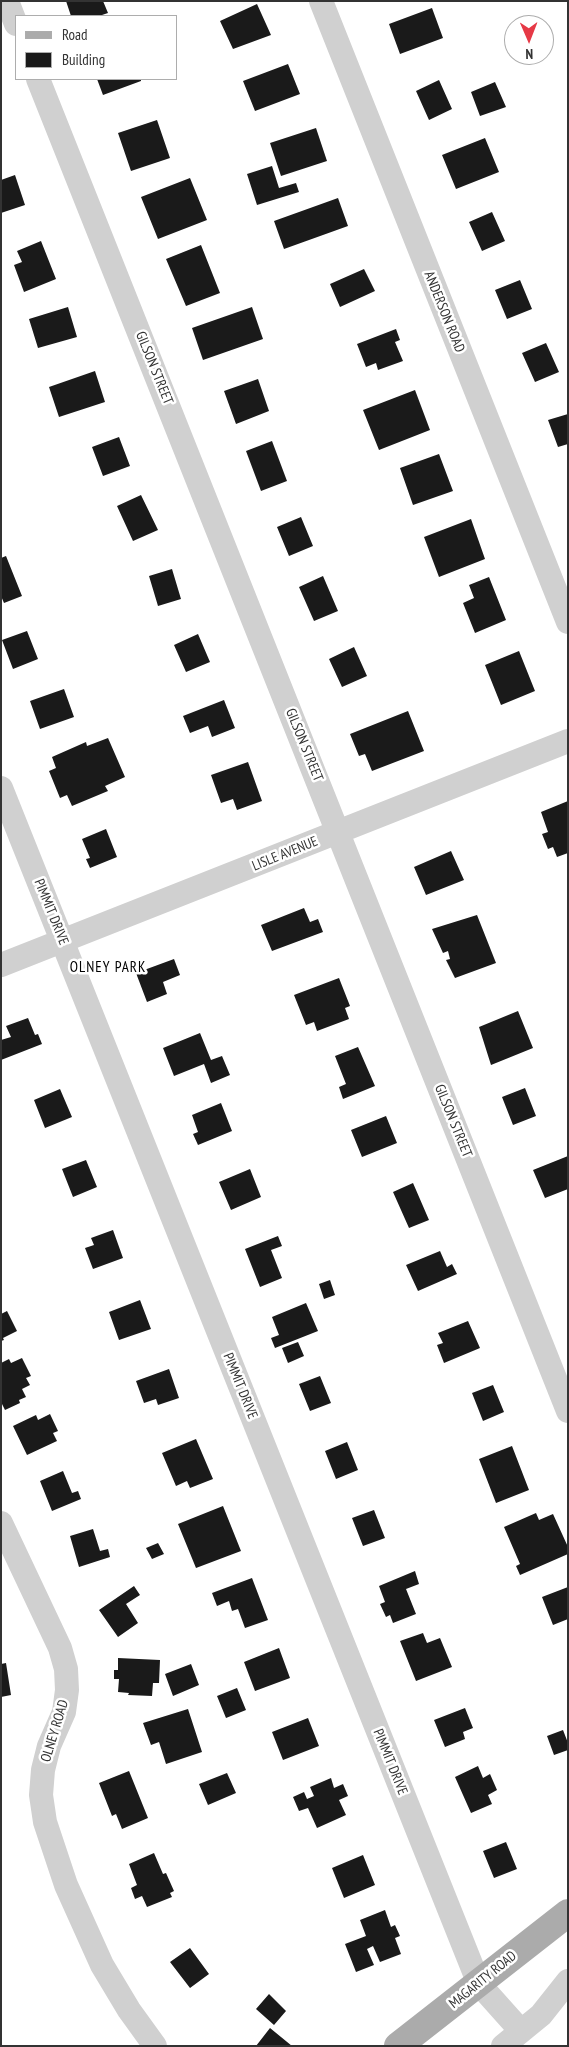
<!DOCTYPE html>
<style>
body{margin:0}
#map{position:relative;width:569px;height:2047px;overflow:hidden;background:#fff;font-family:"PT Sans Narrow",sans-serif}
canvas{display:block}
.frame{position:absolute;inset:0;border:2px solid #333;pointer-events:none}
.legend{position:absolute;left:15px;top:15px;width:162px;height:65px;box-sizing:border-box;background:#fff;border:1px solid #adadad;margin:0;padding:6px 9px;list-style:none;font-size:15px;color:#333}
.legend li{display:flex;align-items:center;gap:10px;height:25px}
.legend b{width:25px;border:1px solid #adadad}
.north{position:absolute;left:504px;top:15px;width:50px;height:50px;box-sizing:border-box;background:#fff;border:1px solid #adadad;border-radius:50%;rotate:179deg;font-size:14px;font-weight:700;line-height:20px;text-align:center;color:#333}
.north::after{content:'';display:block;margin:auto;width:18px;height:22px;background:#e63946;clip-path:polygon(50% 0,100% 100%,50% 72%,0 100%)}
</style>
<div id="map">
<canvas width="569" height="2047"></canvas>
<div class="frame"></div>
<ul class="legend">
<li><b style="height:6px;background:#ababab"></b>Road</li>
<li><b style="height:14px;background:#1a1a1a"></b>Building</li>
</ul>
<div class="north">N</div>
</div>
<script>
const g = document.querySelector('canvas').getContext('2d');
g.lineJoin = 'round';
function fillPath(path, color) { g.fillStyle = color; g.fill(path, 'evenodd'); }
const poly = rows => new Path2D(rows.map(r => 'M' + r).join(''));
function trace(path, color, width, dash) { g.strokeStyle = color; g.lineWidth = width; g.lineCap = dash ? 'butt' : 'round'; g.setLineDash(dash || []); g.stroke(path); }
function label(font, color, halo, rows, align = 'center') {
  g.font = font + ' "PT Sans Narrow",sans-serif'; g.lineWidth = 5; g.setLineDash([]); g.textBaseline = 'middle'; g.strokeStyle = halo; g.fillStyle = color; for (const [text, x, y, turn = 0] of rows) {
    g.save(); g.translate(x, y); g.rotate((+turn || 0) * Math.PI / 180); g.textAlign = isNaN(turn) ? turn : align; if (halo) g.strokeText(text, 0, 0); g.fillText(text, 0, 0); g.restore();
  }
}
const building = poly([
 [66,1,103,1,108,13,99,16,71,16],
 [257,4,271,35,233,49,220,21],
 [432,8,443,38,400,54,389,24],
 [288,64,300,94,255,111,243,81],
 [97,79,141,79,141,81,103,95],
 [439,80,452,109,429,120,416,91],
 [495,82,506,107,480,116,471,92],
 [157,120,170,158,131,171,118,133],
 [316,128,327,161,281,176,270,143],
 [485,138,499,172,456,189,442,155],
 [272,166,279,188,296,183,299,192,257,205,247,174],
 [15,175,25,205,1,213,1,180],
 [190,178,207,220,158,239,141,197],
 [338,198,348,226,284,249,274,221],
 [492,212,505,241,482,251,469,222],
 [41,241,56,279,24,292,14,265,22,262,17,251],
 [201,245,220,293,186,306,166,259],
 [364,269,375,291,340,307,330,284],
 [520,280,532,309,507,319,495,290],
 [68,307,77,337,38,348,29,319],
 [252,307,263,339,203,360,192,328],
 [396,329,400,340,395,342,403,361,378,370,376,363,366,367,357,344],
 [546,343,559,372,535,382,522,353],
 [95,371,105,402,59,417,49,387],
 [258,379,269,411,236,424,224,391],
 [415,390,430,430,379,450,363,410],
 [568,414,568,444,558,447,548,420],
 [119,437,130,466,103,476,92,447],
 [272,441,287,481,261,491,246,451],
 [439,454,453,491,413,505,400,468],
 [141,495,158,530,133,541,117,506],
 [301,517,313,546,289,556,277,527],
 [471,519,485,559,439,577,424,537],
 [6,556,22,596,4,603,1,596,1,558],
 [172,569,181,599,158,606,149,576],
 [323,576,338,611,314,621,299,587],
 [489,577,506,620,475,633,463,603,474,598,469,585],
 [27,631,38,659,13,669,2,640],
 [198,634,210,662,186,672,174,645],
 [354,647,367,676,342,687,329,659],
 [519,651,535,691,501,705,485,665],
 [64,689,74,717,40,729,30,701],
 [224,700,235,728,212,737,208,726,190,733,183,716],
 [408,711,424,751,372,771,365,754,359,756,350,734],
 [108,738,125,777,105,786,108,791,72,806,67,795,60,798,49,771,56,768,52,757,86,742,87,746],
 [248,762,262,801,237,810,233,799,221,803,211,775],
 [568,801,568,853,557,857,553,847,548,849,542,834,548,832,541,812],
 [106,829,117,857,90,868,86,859,90,858,82,839],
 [451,851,464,880,426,895,414,867],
 [304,908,310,922,318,919,323,932,272,951,261,925],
 [477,915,496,963,455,978,446,960,450,959,448,951,443,953,432,929],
 [174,959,180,975,163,982,167,994,147,1002,136,973],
 [339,978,350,1006,345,1008,349,1019,317,1031,314,1022,306,1025,294,995],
 [518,1011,533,1048,491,1065,479,1027],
 [28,1018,35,1035,38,1034,42,1044,1,1060,1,1040,11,1037,6,1026],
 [200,1033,211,1060,222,1056,230,1075,211,1083,204,1064,174,1076,163,1048],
 [358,1047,375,1086,343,1099,339,1087,346,1084,335,1056],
 [525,1088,536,1116,513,1125,502,1097],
 [60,1089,72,1117,45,1128,34,1100],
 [221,1103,232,1131,198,1145,193,1134,198,1132,192,1115],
 [386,1116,397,1143,362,1157,351,1130],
 [568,1156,568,1189,545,1198,533,1170],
 [86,1160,97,1187,73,1197,62,1169],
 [250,1169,261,1197,231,1210,219,1182],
 [413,1183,429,1220,409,1228,393,1192],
 [113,1230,123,1258,93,1269,85,1248,94,1245,91,1238],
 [278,1236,282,1246,271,1250,282,1278,260,1287,245,1249],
 [440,1251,447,1267,452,1264,457,1274,418,1291,406,1265],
 [330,1280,335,1295,324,1299,319,1284],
 [140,1300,151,1329,119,1340,109,1312],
 [306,1303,318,1331,275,1348,271,1338,279,1335,272,1317],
 [7,1311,17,1331,3,1338,4,1340,1,1341,1,1314],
 [468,1321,480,1348,444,1363,437,1345,443,1343,438,1333],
 [298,1342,304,1356,288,1363,282,1348],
 [22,1358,31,1376,26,1378,30,1385,22,1389,26,1397,19,1400,20,1403,5,1410,1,1402,1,1363,9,1359,11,1363],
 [169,1369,179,1398,158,1405,156,1399,144,1403,136,1381],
 [320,1376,331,1403,310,1411,299,1384],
 [493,1385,504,1412,483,1421,472,1393],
 [50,1414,58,1431,53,1433,57,1441,27,1455,13,1426,36,1415,38,1420],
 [196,1439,213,1479,190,1488,187,1481,176,1486,162,1453],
 [347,1442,358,1470,336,1479,325,1451],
 [512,1446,529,1490,496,1503,479,1459],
 [63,1471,72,1493,78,1491,81,1499,52,1511,40,1481],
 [223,1506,241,1551,196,1568,178,1524],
 [374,1510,385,1538,363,1546,352,1518],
 [536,1513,539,1520,553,1514,568,1547,568,1554,520,1575,516,1566,520,1564,504,1527],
 [93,1529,100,1551,108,1549,110,1557,79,1567,70,1536],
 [158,1543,164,1554,152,1559,146,1548],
 [415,1571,419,1584,406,1589,416,1614,393,1623,390,1615,386,1617,380,1604,385,1602,379,1586],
 [252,1578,268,1620,245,1628,238,1609,232,1611,229,1601,217,1606,212,1593],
 [134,1586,140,1595,126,1604,138,1623,118,1637,99,1610],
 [568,1587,568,1619,553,1625,542,1597],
 [423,1633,427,1643,440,1638,452,1667,416,1681,400,1641],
 [279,1648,290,1678,255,1691,244,1662],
 [118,1658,160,1660,159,1683,153,1683,152,1696,128,1695,129,1693,118,1692,119,1679,114,1679,114,1670,118,1670],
 [6,1663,11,1695,1,1697,1,1664],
 [191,1664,199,1685,173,1696,165,1674],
 [237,1688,246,1710,226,1718,217,1696],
 [465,1708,473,1728,463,1732,465,1739,445,1747,434,1720],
 [188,1709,202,1752,166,1764,159,1742,151,1745,143,1723],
 [308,1718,319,1746,283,1760,272,1732],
 [563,1730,568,1743,568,1750,554,1755,547,1736],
 [478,1766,483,1778,490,1774,497,1790,488,1795,492,1804,471,1813,455,1777],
 [129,1771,148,1818,122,1829,116,1814,112,1816,99,1783],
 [227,1773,236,1793,208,1805,199,1784],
 [331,1778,334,1788,343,1784,348,1796,339,1800,346,1815,317,1828,308,1808,299,1811,293,1797,304,1792,307,1799,314,1796,310,1787],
 [506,1842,517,1869,494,1878,483,1851],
 [154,1853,163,1874,166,1873,174,1891,170,1893,172,1897,147,1907,142,1896,135,1899,131,1888,137,1885,129,1864],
 [363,1855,375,1885,344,1898,332,1868],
 [385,1910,391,1927,395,1925,400,1936,395,1938,401,1954,380,1962,373,1946,367,1949,374,1965,356,1972,345,1944,366,1936,360,1920],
 [190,1948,209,1974,190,1988,170,1962],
 [269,1994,286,2011,274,2025,256,2009],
 [270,2028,292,2046,256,2046]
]);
const minor = poly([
 [7,1,16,24],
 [321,1,568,622],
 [38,79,568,1411],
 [1,788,479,1984,521,2031],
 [1,965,568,741],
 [1,1523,60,1648,66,1669,67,1690,64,1712,49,1746,43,1770,41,1795,45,1822,66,1885,102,1965,129,2010,155,2046],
 [503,2046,541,2015,568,1981]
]);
const major = poly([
 [398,2046,568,1913]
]);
const streetNames = [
 ["ANDERSON ROAD",444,312,68],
 ["GILSON STREET",154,368,68],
 ["GILSON STREET",304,745,68],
 ["LISLE AVENUE",285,854,-22],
 ["PIMMIT DRIVE",51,912,68],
 ["GILSON STREET",453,1121,68],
 ["PIMMIT DRIVE",240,1386,68],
 ["OLNEY ROAD",55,1731,-73],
 ["PIMMIT DRIVE",390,1762,68],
 ["MAGARITY ROAD",483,1980,-39]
];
const neighbourhoodNames = [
 ["OLNEY PARK",108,968]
];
fillPath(building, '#1a1a1a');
trace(minor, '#d0d0d0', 24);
trace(major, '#ababab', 28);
label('14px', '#333', '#fff', streetNames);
g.letterSpacing = '1px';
label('15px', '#000', '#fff', neighbourhoodNames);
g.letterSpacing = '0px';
</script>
